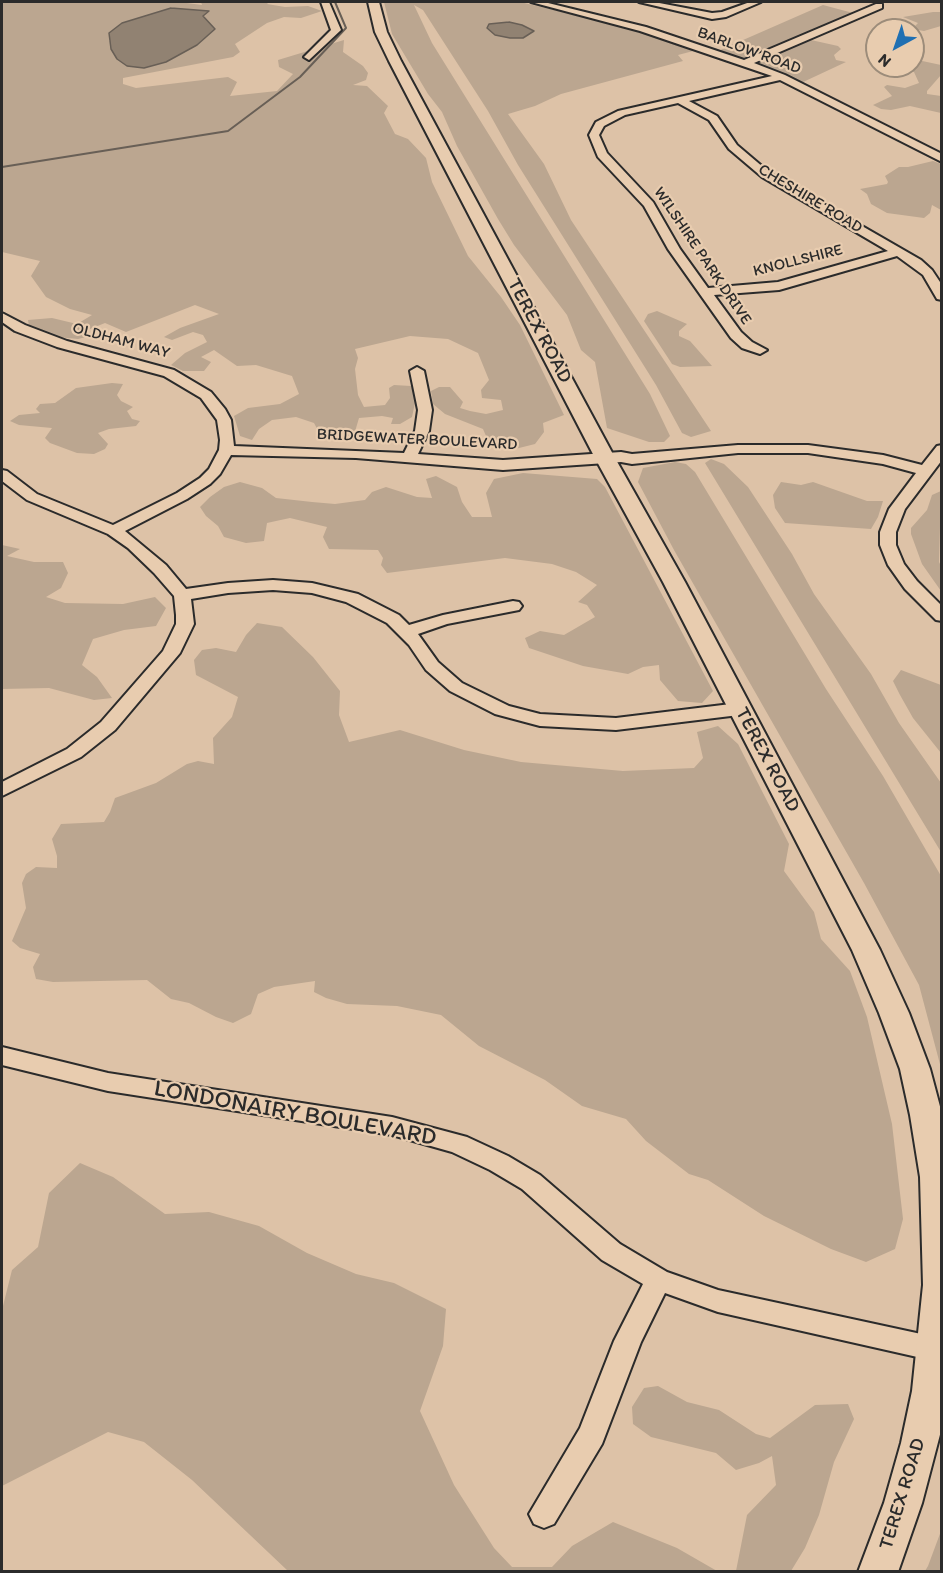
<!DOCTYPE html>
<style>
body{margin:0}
#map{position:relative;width:943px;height:1573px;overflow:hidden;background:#ddc2a7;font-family:Itim,sans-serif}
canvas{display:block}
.frame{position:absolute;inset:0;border:3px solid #2b2b2b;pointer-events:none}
.north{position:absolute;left:865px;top:18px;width:60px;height:60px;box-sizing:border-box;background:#e8ccaf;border:2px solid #9c8c7a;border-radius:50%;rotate:220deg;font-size:16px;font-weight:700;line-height:24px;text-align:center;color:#2b2b2b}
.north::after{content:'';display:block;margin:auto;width:21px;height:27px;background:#1f6fb2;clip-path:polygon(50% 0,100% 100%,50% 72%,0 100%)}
</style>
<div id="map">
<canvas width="943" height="1573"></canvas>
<div class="frame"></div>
<div class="north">N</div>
</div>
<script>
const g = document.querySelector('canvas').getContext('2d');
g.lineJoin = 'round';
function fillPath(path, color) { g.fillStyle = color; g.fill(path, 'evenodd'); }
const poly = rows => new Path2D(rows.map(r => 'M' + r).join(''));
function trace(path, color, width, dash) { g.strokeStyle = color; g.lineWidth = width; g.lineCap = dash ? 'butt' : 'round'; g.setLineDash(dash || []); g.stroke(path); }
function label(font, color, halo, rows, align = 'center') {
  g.font = font + ' Itim,sans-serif'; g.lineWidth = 4.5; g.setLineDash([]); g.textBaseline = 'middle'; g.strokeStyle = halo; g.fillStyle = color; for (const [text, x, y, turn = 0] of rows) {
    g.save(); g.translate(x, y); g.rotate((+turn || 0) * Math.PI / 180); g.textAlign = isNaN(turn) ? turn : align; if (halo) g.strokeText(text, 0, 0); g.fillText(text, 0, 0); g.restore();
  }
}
const green = poly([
 [2,2,179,2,202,5,201,2,269,2,267,4,285,7,308,6,322,11,301,18,284,17,267,23,235,44,240,52,233,57,123,78,123,84,136,88,228,77,237,82,230,96,277,91,293,74,279,67,278,60,344,40,343,52,363,66,368,73,366,80,353,85,367,86,388,106,384,113,395,134,408,139,426,158,432,182,468,256,501,297,520,325,564,415,543,423,544,432,535,444,515,449,489,443,483,429,445,414,433,404,431,391,439,387,450,387,463,402,460,408,470,411,486,414,503,410,501,400,482,398,481,390,489,380,478,353,448,339,410,336,355,349,358,358,355,369,358,395,364,407,385,405,390,398,389,388,394,385,411,386,416,398,412,417,400,424,391,424,393,418,382,416,359,418,354,435,340,442,321,436,314,423,296,417,272,420,259,429,252,440,240,436,234,416,248,408,280,404,299,394,292,376,256,365,237,366,214,350,201,357,211,362,204,371,183,371,171,365,185,353,207,342,203,335,193,332,172,340,164,337,180,328,219,314,195,305,126,332,105,323,85,331,90,336,78,339,57,337,29,326,28,320,52,318,77,324,92,315,70,309,46,297,31,276,40,261,2,252],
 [208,12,203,16,215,29,197,45,109,41,109,33,122,23],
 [384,2,520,2,618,25,697,50,678,55,683,61,561,94,535,106,508,114,544,164,571,220,711,431,691,437,682,433,656,385,518,165,488,111,423,10,414,5,432,43,650,394,670,436,664,442,649,442,607,428,595,362,581,350,567,315,514,245,498,219,457,146,442,112,428,94,392,34],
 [823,5,853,13,746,61,718,51],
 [933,12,941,12,941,26,924,31,912,29,918,23,903,17],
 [811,40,838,46,841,49,834,55,836,60,846,62,801,83,753,63,804,41],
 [913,59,941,65,941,75,927,91,927,94,941,96,941,113,910,106,891,110,881,109,873,105,892,96,884,87,887,85,905,88,919,83,914,72,897,67,913,66],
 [933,161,941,164,941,210,932,205,930,213,924,218,887,213,871,204,867,194,860,189,887,184,888,182,885,176,899,167,908,167],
 [657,311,687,324,679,331,679,336,690,341,712,366,680,367,672,364,644,321,648,314],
 [112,383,123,384,117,395,121,401,133,407,127,411,132,419,140,421,136,426,109,429,98,433,108,444,105,449,94,454,77,453,50,443,45,438,52,428,19,425,10,421,19,415,40,413,36,409,40,404,55,403,76,388],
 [711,459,724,464,748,487,792,554,814,594,871,674,899,723,941,783,941,852,705,463],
 [675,462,686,464,695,472,826,689,883,776,941,876,941,1068,919,985,864,883,674,550,638,482,643,468],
 [523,473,597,479,605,487,713,691,702,703,678,701,660,680,659,665,643,667,628,674,583,666,529,648,525,638,540,631,564,635,595,617,587,605,578,602,597,585,576,572,552,564,505,558,387,573,381,565,383,558,378,550,329,549,323,537,327,527,290,518,276,521,267,523,264,541,246,543,224,537,218,526,206,516,200,507,210,497,224,487,240,482,262,488,276,498,312,502,335,504,365,500,372,492,386,487,417,497,432,498,426,479,436,476,457,487,462,502,472,517,492,517,486,493,494,479],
 [781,482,801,485,813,482,867,501,883,501,878,517,871,529,785,523,775,508,773,495],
 [941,491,939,562,941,566,941,591,922,564,911,534,911,528,927,510,932,495],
 [2,545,20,549,7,556,34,562,63,562,68,573,61,588,46,597,65,603,123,604,155,597,166,608,156,626,124,630,93,639,82,665,97,677,112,698,94,700,49,688,2,689],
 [257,623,282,627,313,657,340,691,339,715,349,742,400,730,464,750,521,762,623,771,694,768,703,758,697,732,718,726,738,744,789,844,784,871,814,912,821,939,850,971,867,1017,892,1124,903,1219,895,1249,866,1262,831,1249,764,1216,708,1180,689,1174,646,1141,626,1119,582,1106,545,1080,479,1046,441,1015,397,1006,347,1004,326,998,314,992,315,981,274,987,258,994,251,1014,233,1023,216,1017,189,1003,171,999,147,980,53,982,36,979,33,967,40,954,20,948,12,941,26,908,22,883,26,874,36,867,57,868,57,856,52,839,61,824,104,822,110,812,115,798,156,783,187,764,198,761,214,764,213,738,232,717,238,697,196,675,194,660,202,650,216,648,236,652,246,635],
 [901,670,941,685,941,753,913,718,900,695,893,681],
 [80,1163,113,1177,165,1214,209,1212,259,1226,307,1253,356,1274,394,1283,446,1309,443,1346,420,1411,454,1485,494,1548,512,1567,552,1567,572,1546,613,1522,677,1548,717,1571,288,1571,192,1480,144,1442,108,1432,2,1486,2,1310,12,1270,38,1247,49,1193],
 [658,1386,687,1402,719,1410,756,1434,770,1438,815,1405,848,1404,854,1419,834,1462,819,1515,805,1548,791,1571,736,1571,747,1515,776,1485,772,1456,759,1463,736,1470,716,1453,651,1437,633,1424,632,1407,644,1388],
 [941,1531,941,1571,925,1571,928,1566]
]);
const water = poly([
 [171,8,209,11,203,16,215,29,197,45,166,62,144,68,127,66,117,59,111,49,109,33,122,23,171,8],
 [509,22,522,25,534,31,523,38,510,38,495,35,487,28,489,24,509,22]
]);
const stream = poly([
 [2,167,228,131,300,77,346,28,335,2]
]);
const minor = poly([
 [321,2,329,2,341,30,309,60,304,57,331,30,321,2],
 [531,2,544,2,646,27,744,60,876,4,882,4,882,8,754,63,785,75,942,154,942,162,780,80,689,101,717,116,737,145,770,173,921,260,932,270,942,285,942,300,937,299,923,275,897,256,779,290,714,295,741,332,752,342,767,350,760,354,742,348,731,338,668,249,644,206,598,157,589,135,596,122,618,111,772,76,640,31,531,2],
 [678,103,709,120,729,149,762,177,888,251,778,282,708,288,680,249,653,202,607,153,599,135,604,126,625,115,678,103],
 [639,2,654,2,712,13,722,12,750,2,761,2,726,17,712,19,639,2],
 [2,313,25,325,67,341,174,370,211,392,225,409,231,420,234,446,404,453,415,431,418,410,410,371,417,367,424,371,432,410,429,431,418,454,503,460,621,452,632,454,738,445,808,445,883,455,922,465,937,446,942,445,942,460,905,509,896,532,896,545,904,564,917,581,942,606,942,621,936,620,905,589,888,565,880,545,880,532,889,509,916,473,883,464,808,453,738,453,632,464,621,462,503,470,356,458,231,455,220,474,210,484,187,499,125,531,166,565,186,589,228,583,273,580,312,583,358,594,399,615,409,625,443,615,513,601,519,602,522,606,519,610,447,624,418,634,438,662,462,683,509,706,540,714,616,718,739,703,746,705,748,709,746,713,739,715,616,730,540,726,495,714,450,691,426,670,409,645,387,623,346,602,312,593,273,590,228,593,191,599,194,624,180,653,115,730,81,757,2,796,2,782,67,749,101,722,163,651,176,624,176,615,174,596,154,573,128,548,108,534,27,500,2,481,2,470,7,471,37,494,113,525,177,493,200,478,209,469,219,450,220,440,217,420,201,398,164,376,57,347,15,331,2,322,2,313],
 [2,1047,108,1073,392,1117,467,1137,508,1156,540,1175,620,1244,667,1272,718,1290,935,1337,942,1339,942,1359,935,1361,718,1312,665,1293,641,1342,602,1444,554,1524,544,1528,534,1524,529,1514,580,1428,614,1341,643,1284,602,1260,522,1189,490,1170,452,1152,392,1135,108,1091,2,1065,2,1047]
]);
const major = poly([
 [368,2,379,2,387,32,401,61,615,458,685,582,880,950,909,1013,930,1069,942,1114,942,1427,922,1503,898,1572,858,1572,884,1503,901,1443,912,1391,923,1285,920,1177,910,1115,900,1069,879,1013,852,950,663,582,595,458,389,61,375,32,368,2]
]);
const farStreetnames = [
 ["BARLOW ROAD",749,51,20],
 ["CHESHIRE ROAD",810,199,31],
 ["WILSHIRE PARK DRIVE",702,256,56],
 ["KNOLLSHIRE",798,261,-14],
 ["OLDHAM WAY",121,341,15],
 ["BRIDGEWATER BOULEVARD",417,440,3]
];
const streetNames = [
 ["TEREX ROAD",539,331,62],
 ["TEREX ROAD",767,760,62],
 ["TEREX ROAD",903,1494,-73]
];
const nearStreetnames = [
 ["LONDONAIRY BOULEVARD",295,1114,10]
];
fillPath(green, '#bba690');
fillPath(water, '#918272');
trace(water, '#685f56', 1.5);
trace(stream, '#685f56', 2);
trace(minor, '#2b2b2b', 4);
trace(major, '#2b2b2b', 4);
fillPath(minor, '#e8ccaf');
fillPath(major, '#e8ccaf');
label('16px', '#2b2b2b', '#e8ccaf', farStreetnames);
label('20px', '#2b2b2b', '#e8ccaf', streetNames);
label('24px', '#2b2b2b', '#e8ccaf', nearStreetnames);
</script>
